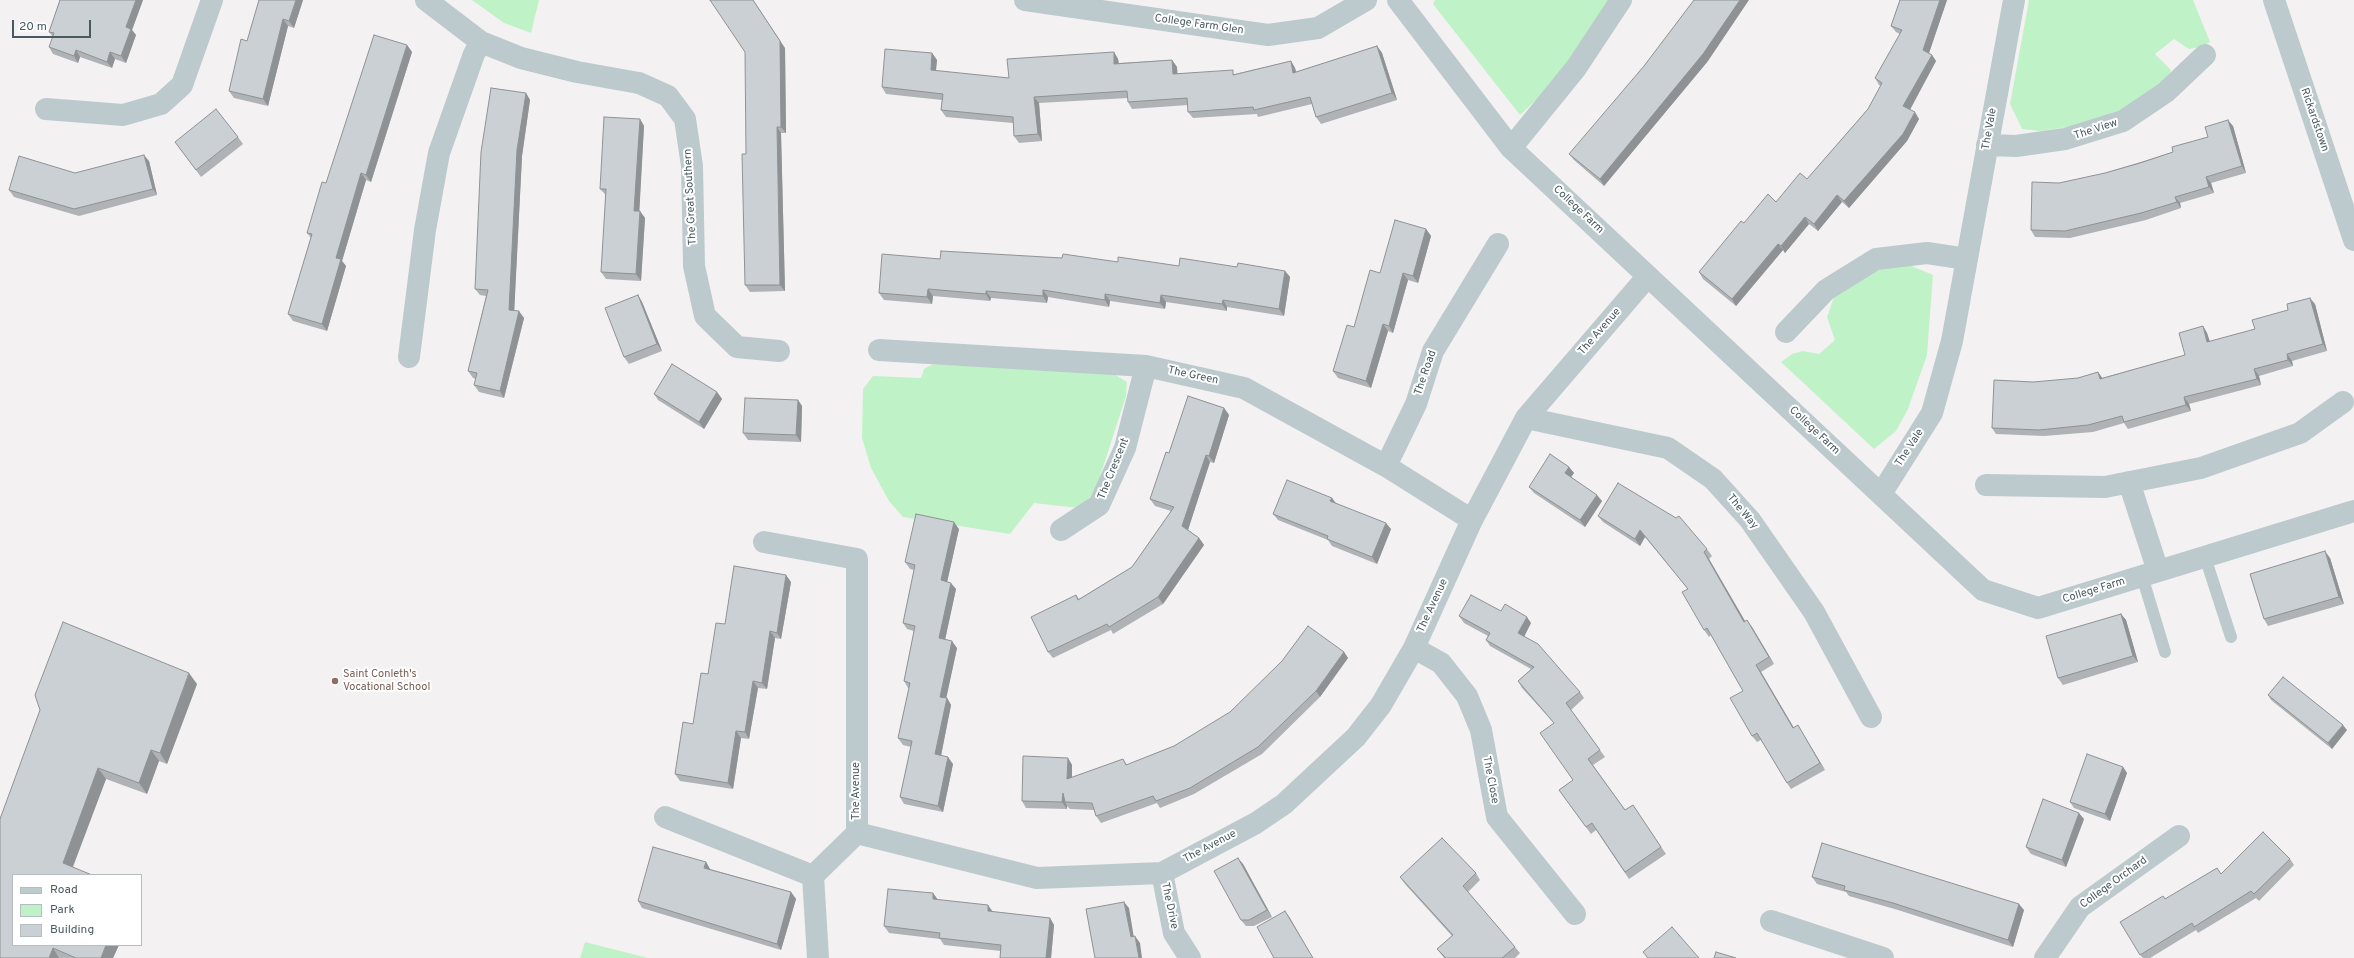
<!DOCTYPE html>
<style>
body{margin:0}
#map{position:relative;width:2354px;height:958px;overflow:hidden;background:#f4f1f2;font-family:Overpass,sans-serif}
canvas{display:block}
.legend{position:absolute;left:12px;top:874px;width:130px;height:72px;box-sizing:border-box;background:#fff;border:1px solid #b6bdbf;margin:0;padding:5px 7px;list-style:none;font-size:12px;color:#485a60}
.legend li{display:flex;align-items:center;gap:8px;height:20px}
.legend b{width:20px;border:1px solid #b6bdbf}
.scale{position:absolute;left:12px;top:20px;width:79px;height:18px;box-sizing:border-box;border:2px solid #485a60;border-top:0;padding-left:5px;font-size:12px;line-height:14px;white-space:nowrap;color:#485a60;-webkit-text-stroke:3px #fff;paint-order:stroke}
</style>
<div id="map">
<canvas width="2354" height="958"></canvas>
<ul class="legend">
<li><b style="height:5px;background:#bccace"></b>Road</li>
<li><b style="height:11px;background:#c0f2c7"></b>Park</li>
<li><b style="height:11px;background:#cbd0d4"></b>Building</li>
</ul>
<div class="scale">20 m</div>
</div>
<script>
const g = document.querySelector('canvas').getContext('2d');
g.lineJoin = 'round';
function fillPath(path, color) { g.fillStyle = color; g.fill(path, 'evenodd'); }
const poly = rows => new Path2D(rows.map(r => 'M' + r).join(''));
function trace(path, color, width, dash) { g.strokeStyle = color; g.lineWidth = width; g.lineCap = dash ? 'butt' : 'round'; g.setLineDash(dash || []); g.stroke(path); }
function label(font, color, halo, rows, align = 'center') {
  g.font = font + ' Overpass,sans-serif'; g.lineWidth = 4; g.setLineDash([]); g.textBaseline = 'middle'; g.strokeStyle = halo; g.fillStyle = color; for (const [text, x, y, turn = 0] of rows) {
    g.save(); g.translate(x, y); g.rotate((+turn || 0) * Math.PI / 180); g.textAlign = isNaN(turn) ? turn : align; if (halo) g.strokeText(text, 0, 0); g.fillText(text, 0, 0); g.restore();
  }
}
const green = poly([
 [472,0,539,0,531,33,504,23],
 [1435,0,1615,0,1557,80,1520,115,1433,4],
 [2029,0,2193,0,2210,42,2201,47,2189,49,2174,39,2155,54,2171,70,2163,85,2146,100,2088,124,2040,131,2022,129,2010,104],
 [1909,265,1933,275,1927,355,1908,409,1896,431,1874,449,1781,362,1792,354,1803,351,1819,354,1835,340,1827,317,1834,297,1857,278,1883,268],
 [933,364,1114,374,1127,382,1126,396,1095,492,1079,508,1034,503,1010,534,903,517,889,501,871,468,862,438,863,389,873,376,921,378,924,369],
 [585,942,648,958,580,958]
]);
const service = poly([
 [2205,557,2231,637],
 [2142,576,2165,652]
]);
const minor = poly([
 [426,0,481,42,521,58,577,72,639,83,668,96,685,119,692,166,694,266,705,316,737,347,779,351],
 [1025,0,1268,35,1318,28,1366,0],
 [1398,0,1511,148,1983,590,2038,608,2354,511],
 [46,109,123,115,161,104,182,85,212,0],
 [1987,145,2016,146,2065,139,2123,121,2166,92,2205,55],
 [1511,148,1576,68,1621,0],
 [1786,332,1826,290,1876,259,1927,253,1967,259],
 [879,350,1146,366,1244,388,1386,466,1472,520],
 [409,357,425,230,439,153,474,54,481,42],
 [1526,418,1668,448,1713,479,1750,520,1814,612,1871,717],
 [1386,466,1416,404,1433,351,1498,244],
 [2129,482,2158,571],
 [1986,485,2105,487,2201,468,2300,433,2343,402],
 [1881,494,1932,413,1952,341,2014,0],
 [1061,530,1099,505,1125,448,1146,366],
 [764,542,857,559,857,833,1037,878,1162,873,1256,823,1284,804,1356,737,1381,705,1414,648,1472,520,1526,418,1648,276],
 [1414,648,1441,663,1467,696,1481,730,1497,817,1575,914],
 [665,817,813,876,857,833],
 [1162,873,1174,933,1190,958],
 [813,876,818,958],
 [1771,921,1883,958],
 [2045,958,2080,907,2179,836]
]);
const tertiary = poly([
 [2274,0,2354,240]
]);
const wall = poly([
 [60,0,143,0,132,30,136,35,126,63,115,59,112,68,80,57,78,63,53,54,49,47,53,37,49,32],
 [303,0,294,28,288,26,268,106,234,98,229,91,247,41],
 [1900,0,1947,0,1929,53,1932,55,1936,61,1910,110,1919,119,1907,141,1849,208,1842,202,1818,231,1809,224,1785,253,1783,250,1736,306,1703,279,1699,272,1744,223,1776,202,1807,179,1868,109,1881,86,1879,85,1875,78,1900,34,1896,32,1891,26],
 [407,45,412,52,371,182,366,180,342,261,346,266,327,331,293,321,288,314,311,238,307,233,326,183],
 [1377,46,1382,53,1397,100,1321,124,1316,117,1312,104,1258,117,1257,114,1193,118,1188,112,1188,105,1132,109,1128,102,1128,98,1039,103,1042,141,1019,143,1014,136,1013,123,946,117,941,110,942,100,886,94,882,87,932,53,937,60,936,71,1009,78,1114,52,1118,59,1119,63,1172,60,1177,67,1177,73,1235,74,1291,61,1295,68,1296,72],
 [785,48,786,133,781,133,785,291,750,292,745,285,746,154],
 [1708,61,1604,186,1574,160,1569,154],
 [526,93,530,100,522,156,514,311,524,318,504,398,479,392,474,385,476,379,473,378,468,371,486,296,480,295,475,289],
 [640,119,644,126,639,211,645,218,641,281,606,279,601,272,606,195,600,189],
 [2233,126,2246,173,2211,183,2214,193,2180,203,2181,208,2146,220,2070,238,2035,237,2031,230,2105,173,2173,152],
 [238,137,243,144,201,177,175,142],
 [149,161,157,195,79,216,14,197,9,190,75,173],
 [1426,229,1431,236,1418,283,1408,280,1393,333,1388,331,1371,388,1338,378,1333,371,1380,273],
 [940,259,1118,262,1179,266,1237,267,1285,271,1290,277,1284,316,1227,307,1227,311,1166,302,1165,309,1110,301,1109,307,1048,297,1047,303,991,298,990,301,933,296,932,304,884,300,879,293],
 [638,295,642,302,662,351,629,364,624,357],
 [2315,304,2327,351,2292,361,2293,366,2259,376,2261,385,2189,404,2191,411,2128,429,2124,423,2093,432,2044,436,1996,434,1992,428,2078,378,2098,372,2102,378,2185,355,2203,326,2207,333,2210,342,2255,329],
 [717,392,722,399,704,429,658,400,654,394],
 [798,400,802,406,801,442,748,440,743,433],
 [1224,408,1229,415,1214,463,1210,462,1188,530,1199,538,1204,545,1163,604,1113,634,1111,630,1053,658,1048,652,1076,595,1079,599,1132,567,1171,511,1155,506,1150,499,1169,453],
 [1569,467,1574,473,1571,477,1602,501,1585,527,1534,493,1529,487],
 [1332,498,1336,503,1391,529,1377,564,1332,546,1328,540,1278,520,1273,514],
 [1598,516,1707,549,1712,556,1709,559,1745,621,1752,627,1774,664,1761,672,1794,728,1802,732,1825,770,1791,789,1787,783,1761,740,1757,742,1752,736,1743,691,1711,635,1709,637,1704,630,1688,589,1645,537,1640,546,1603,522],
 [959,529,947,582,956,589,945,639,957,648,946,698,947,698,951,705,941,755,953,764,943,812,904,804,900,797,911,747,903,745,898,738,909,688,908,688,904,681,914,631,907,629,903,623,914,570,910,569,905,562],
 [2330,558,2344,604,2268,626,2264,619],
 [791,582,781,639,775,638,767,689,758,688,749,739,741,738,733,789,680,781,675,774,693,724,708,674,725,624],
 [1501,611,1531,623,1524,636,1580,692,1584,698,1571,710,1605,757,1593,765,1625,810,1633,805,1666,854,1629,879,1596,830,1591,834,1559,790,1573,780,1554,723,1522,688,1518,681,1531,669,1490,646,1486,640,1488,636,1464,623,1459,616],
 [2121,614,2126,620,2138,662,2063,685,2058,678],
 [1344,652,1348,658,1320,697,1262,754,1194,794,1160,808,1157,803,1101,823,1096,816,1094,810,1070,809,1067,806,1067,809,1026,808,1022,801,1068,758,1072,765,1072,778,1123,759,1127,765,1174,746],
 [197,684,167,764,159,761,147,794,106,779,73,867,119,945,113,958,0,958,0,819],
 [2268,695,2347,730,2332,749,2271,700],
 [2123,767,2127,773,2110,821,2074,808,2070,802],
 [2084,819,2066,867,2031,854,2026,847],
 [2290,859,2294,865,2259,901,2256,898,2198,933,2196,930,2150,958,2143,958,2140,955,2166,899,2217,868,2221,874],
 [706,862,710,869,791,892,796,899,781,950,642,908,638,901],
 [1243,864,1272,917,1254,926,1246,926,1241,920],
 [1476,873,1480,880,1468,892,1515,947,1520,953,1515,958,1444,958,1437,949,1452,936,1405,884,1400,877],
 [1812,877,2024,910,2013,947,1898,910,1849,896,1846,892,1817,884],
 [933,893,938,900,993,912,1050,918,1054,925,1051,958,1000,958,1001,951,944,945,940,939,889,933,884,926]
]);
const shadedWall = poly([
 [136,0,143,0,132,30,136,35,126,63,121,56,126,27],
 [296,0,303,0,294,28,289,21],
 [753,0,785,48,786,133,781,127],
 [1740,0,1749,0,1708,61,1604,186,1600,179],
 [1940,0,1947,0,1928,56,1923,50],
 [283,19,288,26,268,106,263,99],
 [407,45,412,52,371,182,366,175],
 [1377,46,1382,53,1397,100,1392,93],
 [76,50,80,57,78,63,74,56],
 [110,52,115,59,112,68,107,62],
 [1114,52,1118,59,1119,70,1114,64],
 [932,53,937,60,935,77,931,70],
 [1932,55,1936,61,1908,113,1903,106],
 [1172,60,1177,67,1178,80,1173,74],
 [1291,61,1295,68,1298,79,1293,73],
 [526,93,530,100,522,156,514,316,509,310,517,150],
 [1034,97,1039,103,1042,141,1038,134],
 [1915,112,1919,119,1907,141,1849,208,1844,201],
 [640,119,644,126,639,218,634,211],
 [2228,120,2233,126,2246,173,2242,166],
 [777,127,781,133,785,291,780,285],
 [144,155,149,161,157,195,153,189],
 [361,173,366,180,342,261,346,266,327,331,322,324,336,258],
 [2206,177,2211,183,2214,193,2209,187],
 [1837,195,1842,202,1818,231,1814,224],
 [2175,197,2180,203,2181,208,2177,202],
 [640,211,645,218,641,281,636,274],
 [1805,217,1809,224,1785,253,1781,246],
 [1426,229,1431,236,1418,283,1413,276],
 [1778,244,1783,250,1736,306,1732,299],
 [1285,271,1290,277,1284,316,1279,309],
 [1403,273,1408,280,1393,333,1389,326],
 [928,289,933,296,932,304,927,297],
 [1043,290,1048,297,1047,303,1043,296],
 [986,291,991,298,990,301,986,294],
 [1105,294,1110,301,1109,307,1105,300],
 [638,295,642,302,662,351,657,344],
 [1161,295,1166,302,1165,309,1160,303],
 [2310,298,2315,304,2327,351,2323,344],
 [1223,300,1227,307,1227,311,1222,304],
 [519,311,524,318,504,398,500,391],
 [1383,324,1388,331,1371,388,1366,381],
 [2203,326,2207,333,2212,349,2207,342],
 [2287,354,2292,361,2293,366,2288,360],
 [2254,369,2259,376,2261,385,2257,379],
 [2098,372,2103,379,2100,379],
 [717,392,722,399,704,429,699,422],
 [2184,397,2189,404,2191,411,2186,405],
 [798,400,802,406,801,442,796,435],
 [1224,408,1229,415,1214,463,1209,456],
 [1206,455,1210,462,1187,533,1182,526],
 [1569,467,1574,473,1569,480,1565,473],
 [1597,495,1602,501,1585,527,1580,520],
 [1332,498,1336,504,1330,501],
 [954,522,959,529,946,587,941,580],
 [1386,523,1391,529,1377,564,1372,557],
 [1640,530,1645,537,1640,546,1635,539],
 [1199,538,1204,545,1163,604,1158,597],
 [2325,551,2330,558,2344,604,2339,597],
 [1704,552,1709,559,1749,628,1744,622],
 [786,575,791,582,781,639,777,633],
 [951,583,956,589,944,645,939,638],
 [2121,614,2126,620,2138,662,2133,656],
 [1527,617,1531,623,1523,639,1518,633],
 [1747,620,1752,627,1774,664,1769,657],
 [770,631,775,638,767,689,762,683],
 [952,641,957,648,945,704,940,697],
 [1344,652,1348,658,1320,697,1316,691],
 [1756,665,1761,672,1798,735,1793,728],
 [189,673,197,684,167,764,160,753],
 [753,681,758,688,749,739,745,732],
 [947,698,951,705,940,761,935,754],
 [1798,725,1802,732,1825,770,1820,763],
 [2343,725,2347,730,2332,749,2328,743],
 [736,731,741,738,733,789,728,783],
 [151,750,159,761,147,794,139,783],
 [948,757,953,764,943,812,938,806],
 [1068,758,1072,765,1072,786,1067,779],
 [2123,767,2127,773,2110,821,2105,814],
 [98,768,106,779,70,874,63,863],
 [1063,793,1065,802,1067,806,1067,809,1062,802],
 [2079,813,2084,819,2066,867,2062,860],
 [1238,858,1243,864,1272,917,1267,910],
 [706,862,710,869,709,874,704,868],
 [791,892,796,899,781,950,777,944],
 [933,893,938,900,933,899],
 [1124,902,1129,908,1135,944,1131,937],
 [2019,904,2024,910,2013,947,2008,940],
 [988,905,993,912,988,911],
 [1285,911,1290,918,1313,958],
 [1050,918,1054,925,1051,958,1046,958],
 [1135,936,1140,943,1142,958,1139,958],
 [106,945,119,945,113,958,101,958],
 [53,948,59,958,49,958]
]);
const building = poly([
 [60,0,136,0,126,27,131,29,121,56,110,52,107,62,76,50,74,56,49,47,54,33,49,32,60,0],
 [259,0,296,0,289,21,283,19,263,99,229,91,241,39,247,41,259,0],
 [710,0,753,0,780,41,781,127,777,127,780,285,745,285,742,154,746,154,745,52,710,0],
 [1694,0,1740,0,1703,54,1600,179,1569,154,1644,66,1694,0],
 [1900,0,1940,0,1923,50,1932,55,1903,106,1915,112,1903,134,1844,201,1837,195,1814,224,1805,217,1781,246,1778,244,1732,299,1699,272,1741,221,1744,223,1768,194,1776,202,1800,173,1807,179,1868,109,1882,83,1875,78,1902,30,1891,26,1900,0],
 [374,35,407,45,366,175,361,173,336,258,341,259,322,324,288,314,312,234,307,233,322,182,326,183,374,35],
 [1377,46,1392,93,1316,117,1310,97,1254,110,1253,107,1188,112,1187,98,1128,102,1127,91,1034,97,1038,134,1014,136,1013,117,941,110,943,94,882,87,885,49,932,53,931,70,1009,78,1007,59,1114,52,1114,64,1172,60,1173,74,1233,70,1233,75,1291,61,1293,73,1377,46],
 [491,88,526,93,517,150,509,310,519,311,500,391,474,385,477,373,468,371,488,290,475,289,481,152,491,88],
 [216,109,238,137,196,170,175,142,216,109],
 [604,117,640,119,634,211,640,211,636,274,601,272,606,189,600,189,604,117],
 [2228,120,2242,166,2206,177,2209,187,2175,197,2177,202,2141,213,2065,231,2031,230,2032,182,2059,183,2105,173,2140,163,2173,152,2172,147,2208,137,2205,127,2228,120],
 [144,155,153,189,74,209,9,190,19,156,75,173,144,155],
 [1395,220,1426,229,1413,276,1403,273,1389,326,1383,324,1366,381,1333,371,1347,325,1354,327,1370,270,1380,273,1395,220],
 [941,251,1062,258,1063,254,1118,262,1118,257,1179,266,1180,258,1237,267,1238,263,1285,271,1279,309,1223,300,1222,304,1161,295,1160,303,1105,294,1105,300,1043,290,1043,296,986,291,986,294,928,289,927,297,879,293,882,254,940,259,941,251],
 [638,295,657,344,624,357,605,308,638,295],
 [2310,298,2323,344,2287,354,2288,360,2254,369,2257,379,2184,397,2186,405,2124,422,2122,416,2088,425,2039,430,1992,428,1994,380,2033,382,2078,378,2098,372,2100,379,2185,355,2179,333,2203,326,2207,342,2255,329,2252,320,2288,310,2287,304,2310,298],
 [672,364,717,392,699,422,654,394,672,364],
 [1188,396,1224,408,1209,456,1206,455,1182,526,1199,538,1158,597,1109,627,1107,624,1048,652,1031,617,1076,595,1078,600,1132,567,1174,507,1150,499,1166,452,1169,453,1188,396],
 [745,398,798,400,796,435,743,433,745,398],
 [1550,454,1569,467,1565,473,1597,495,1580,520,1529,487,1550,454],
 [1287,480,1332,498,1330,501,1386,523,1372,557,1327,539,1328,536,1273,514,1287,480],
 [1618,483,1676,518,1679,516,1707,549,1704,552,1744,622,1747,620,1769,657,1756,665,1793,728,1798,725,1820,763,1787,783,1757,733,1752,736,1730,698,1743,691,1707,628,1704,630,1682,592,1688,589,1640,530,1635,539,1598,516,1618,483],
 [916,514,954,522,941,580,951,583,939,638,952,641,940,697,947,698,935,754,948,757,938,806,900,797,912,741,898,738,910,683,904,681,915,626,903,623,915,565,905,562,916,514],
 [2325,551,2339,597,2264,619,2250,574,2325,551],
 [734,566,786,575,777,633,770,631,762,683,753,681,745,732,736,731,728,783,675,774,683,722,693,724,701,673,708,674,716,623,725,624,734,566],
 [1471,595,1501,611,1505,604,1527,617,1518,633,1538,644,1580,692,1566,703,1600,750,1588,759,1625,810,1633,805,1661,847,1625,872,1592,823,1586,827,1559,790,1573,780,1540,733,1554,723,1518,681,1534,667,1486,640,1490,633,1459,616,1471,595],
 [2121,614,2133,656,2058,678,2046,636,2121,614],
 [63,622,189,673,160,753,151,750,139,783,98,768,63,863,92,875,13,875,13,945,106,945,101,958,76,958,53,948,49,958,0,958,0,819,40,710,35,695,63,622],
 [1308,626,1344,652,1316,691,1258,747,1190,788,1156,801,1153,796,1096,816,1092,803,1065,802,1063,793,1062,802,1022,801,1023,756,1068,758,1067,779,1123,759,1126,765,1174,746,1230,712,1282,661,1308,626],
 [2283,677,2343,725,2328,743,2268,695,2283,677],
 [2087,754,2123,767,2105,814,2070,802,2087,754],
 [2043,799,2079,813,2062,860,2026,847,2043,799],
 [2263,832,2290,859,2254,894,2251,891,2194,927,2192,923,2140,955,2120,922,2163,896,2165,899,2217,868,2221,874,2263,832],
 [1442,838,1476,873,1463,886,1515,947,1502,958,1446,958,1437,949,1453,935,1400,877,1442,838],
 [1822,843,2019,904,2008,940,1893,903,1844,890,1845,886,1812,877,1822,843],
 [653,847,706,862,704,868,791,892,777,944,638,901,653,847],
 [1238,858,1267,910,1249,920,1241,920,1214,871,1238,858],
 [888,889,933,893,933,899,988,905,988,911,1050,918,1046,958,1000,958,1001,945,939,938,940,933,884,926,888,889],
 [1124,902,1131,937,1135,936,1139,958,1095,958,1086,909,1124,902],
 [1285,911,1313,958,1274,958,1257,927,1285,911],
 [1672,927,1699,958,1648,958,1643,952,1672,927],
 [1716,952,1736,958,1714,958,1716,952]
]);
const markers = [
 [335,681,4,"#8d6e63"]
];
const streetNames = [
 ["College Farm Glen",1199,25,8],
 ["Rickardstown",2314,120,71],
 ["The Vale",1990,129,-80],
 ["The View",2096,130,-18],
 ["The Great Southern",691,197,-93],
 ["College Farm",1578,210,43],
 ["The Avenue",1600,332,-49],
 ["The Road",1426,373,-71],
 ["The Green",1193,376,12],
 ["College Farm",1814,431,43],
 ["The Vale",1910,448,-57],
 ["The Crescent",1114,469,-68],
 ["The Way",1742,512,50],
 ["College Farm",2094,591,-17],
 ["The Avenue",1433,606,-65],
 ["The Close",1490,780,79],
 ["The Avenue",857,791,-90],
 ["The Avenue",1210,847,-28],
 ["College Orchard",2114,883,-36],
 ["The Drive",1169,906,78]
];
const educationNames = [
 ["Saint Conleth's",343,675],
 ["Vocational School",343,688]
];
fillPath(green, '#c0f2c7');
trace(service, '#bccace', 12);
trace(minor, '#bccace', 22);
trace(tertiary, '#bccace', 22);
fillPath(wall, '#afb3b6');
fillPath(shadedWall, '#8e9294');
fillPath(building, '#cbd0d4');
trace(building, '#8e9294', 1);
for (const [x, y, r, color] of markers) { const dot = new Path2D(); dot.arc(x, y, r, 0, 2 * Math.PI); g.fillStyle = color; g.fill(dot); trace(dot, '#fff', 1.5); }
label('11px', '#485a60', '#fff', streetNames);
label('11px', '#785e54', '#fff', educationNames, 'left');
</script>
